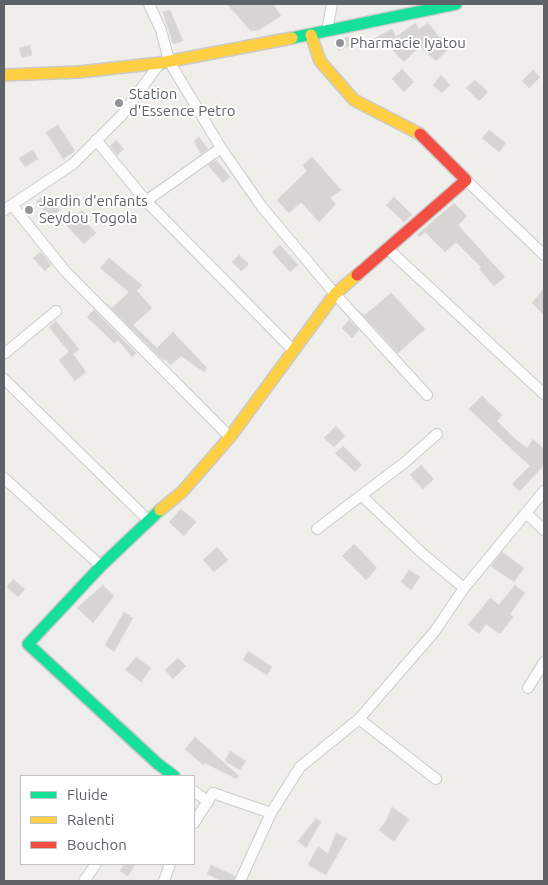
<!DOCTYPE html>
<style>
body{margin:0}
#map{position:relative;width:548px;height:885px;overflow:hidden;background:#efeeea;font-family:Ubuntu,sans-serif}
canvas{display:block}
.frame{position:absolute;inset:0;border:5px solid #5f6368;pointer-events:none}
.legend{position:absolute;left:20px;top:775px;width:175px;height:90px;box-sizing:border-box;background:#fff;border:1px solid #bfc1c3;margin:0;padding:6px 9px;list-style:none;font-size:15px;color:#5f6368}
.legend li{display:flex;align-items:center;gap:10px;height:25px}
.legend b{width:25px;border:1px solid #bfc1c3}
</style>
<div id="map">
<canvas width="548" height="885"></canvas>
<div class="frame"></div>
<ul class="legend">
<li><b style="height:6px;background:#16e098"></b>Fluide</li>
<li><b style="height:6px;background:#ffcf43"></b>Ralenti</li>
<li><b style="height:6px;background:#f24e42"></b>Bouchon</li>
</ul>
</div>
<script>
const g = document.querySelector('canvas').getContext('2d');
g.lineJoin = 'round';
function fillPath(path, color) { g.fillStyle = color; g.fill(path, 'evenodd'); }
const poly = rows => new Path2D(rows.map(r => 'M' + r).join(''));
function trace(path, color, width, dash) { g.strokeStyle = color; g.lineWidth = width; g.lineCap = dash ? 'butt' : 'round'; g.setLineDash(dash || []); g.stroke(path); }
function label(font, color, halo, rows, align = 'center') {
  g.font = font + ' Ubuntu,sans-serif'; g.lineWidth = 4; g.setLineDash([]); g.textBaseline = 'middle'; g.strokeStyle = halo; g.fillStyle = color; for (const [text, x, y, turn = 0] of rows) {
    g.save(); g.translate(x, y); g.rotate((+turn || 0) * Math.PI / 180); g.textAlign = isNaN(turn) ? turn : align; if (halo) g.strokeText(text, 0, 0); g.fillText(text, 0, 0); g.restore();
  }
}
const building = poly([
 [227,4,273,4,281,16,259,30,251,31,227,4],
 [170,10,183,41,173,44,163,12,170,10],
 [415,23,419,29,428,23,440,38,444,35,452,46,436,61,420,46,404,62,387,44,379,49,373,39,392,29,396,37,415,23],
 [349,37,352,45,338,50,335,40,349,37],
 [30,45,32,55,22,58,19,48,30,45],
 [402,69,414,82,404,92,392,79,402,69],
 [533,70,540,77,529,88,522,81,533,70],
 [441,75,450,85,442,93,433,85,441,75],
 [475,80,488,92,479,101,466,88,475,80],
 [58,125,75,151,63,159,46,132,58,125],
 [489,130,506,143,499,152,482,138,489,130],
 [199,137,208,149,201,154,194,141,199,137],
 [116,140,124,149,117,155,110,146,116,140],
 [33,150,38,159,25,167,19,158,33,150],
 [312,157,341,190,330,198,336,204,319,222,301,202,289,213,277,200,307,171,303,165,312,157],
 [216,160,230,177,223,183,208,165,216,160],
 [45,194,60,210,51,218,36,202,45,194],
 [394,197,412,215,404,222,386,205,394,197],
 [454,203,467,216,458,225,505,277,494,286,479,269,481,267,456,242,445,252,425,232,420,237,417,235,454,203],
 [82,210,90,218,86,222,96,233,84,244,66,225,82,210],
 [280,245,298,265,290,272,272,252,280,245],
 [41,252,51,265,45,271,33,258,41,252],
 [239,255,249,264,241,271,232,262,239,255],
 [109,258,142,285,137,291,152,308,133,325,157,348,173,332,207,368,204,372,181,356,171,365,165,359,163,360,106,303,112,308,129,292,100,268,109,258],
 [544,288,544,315,532,303,544,288],
 [391,293,425,329,398,353,359,311,365,315,391,293],
 [94,310,136,353,132,357,118,340,114,343,87,317,94,310],
 [349,320,359,330,352,338,342,328,349,320],
 [56,321,79,349,73,354,86,372,75,381,59,360,69,352,49,327,56,321],
 [482,396,502,415,497,421,515,439,527,448,533,439,544,449,544,465,520,491,512,484,530,466,469,409,482,396],
 [336,426,345,436,334,447,324,438,336,426],
 [343,446,362,465,355,472,335,453,343,446],
 [421,465,434,479,423,489,410,475,421,465],
 [181,509,196,522,184,536,169,522,181,509],
 [354,544,377,568,366,580,342,556,354,544],
 [217,547,228,560,214,572,203,560,217,547],
 [502,552,524,568,514,582,491,566,502,552],
 [409,570,420,577,411,590,401,582,409,570],
 [13,579,25,589,18,597,7,587,13,579],
 [103,585,114,596,93,623,77,608,103,585],
 [515,585,525,593,510,614,513,617,500,634,486,624,479,634,468,625,490,598,499,605,515,585],
 [124,612,133,618,114,652,105,645,124,612],
 [248,651,272,667,267,675,243,660,248,651],
 [136,657,151,668,141,682,125,670,136,657],
 [178,658,186,666,173,679,165,670,178,658],
 [195,737,239,776,237,779,205,763,203,765,185,749,195,737],
 [230,751,246,761,240,770,225,761,230,751],
 [392,807,409,819,394,842,379,830,386,821,392,807],
 [316,818,321,822,306,848,298,841,316,818],
 [336,833,347,838,326,875,308,865,318,846,328,854,336,833],
 [124,864,135,864,128,876,120,871,124,864],
 [211,865,235,876,233,881,222,881,207,874,211,865]
]);
const street = poly([
 [149,4,161,30,169,61,221,148,262,207,335,294,427,395],
 [327,31,332,4],
 [96,140,146,201,293,350],
 [466,180,544,255],
 [146,201,221,148],
 [12,205,65,271,230,437],
 [4,210,73,164,121,116,160,63],
 [388,249,544,394],
 [4,354,56,311],
 [4,379,148,520],
 [4,478,101,566],
 [362,496,423,554,464,588],
 [526,513,544,530],
 [317,529,404,463,437,434],
 [528,688,544,662],
 [359,719,436,779],
 [194,791,208,802],
 [194,823,213,793,271,813],
 [84,881,96,864],
 [164,881,170,864],
 [240,881,271,813,300,767,359,719,435,631,464,588,544,491]
]);
const fast = poly([
 [292,38,456,4],
 [160,510,101,566,28,644,158,764,174,776]
]);
const slow = poly([
 [311,35,320,61,354,100,420,134],
 [4,75,79,72,160,63,292,38],
 [160,510,182,492,230,437,335,294,357,275]
]);
const jam = poly([
 [357,275,466,180,420,134]
]);
const markers = [
 [340,43,5,"#919496"],
 [119,103,5,"#919496"],
 [29,210,5,"#919496"]
];
const poiNames = [
 ["Pharmacie Iyatou",350,43],
 ["Station",129,94],
 ["d'Essence Petro",129,111],
 ["Jardin d'enfants",39,201],
 ["Seydou Togola",39,218]
];
fillPath(building, '#d6d5d3');
trace(building, '#deddd9', 1);
trace(street, '#cbcccc', 12);
trace(fast, '#cacacb', 14);
trace(slow, '#cacacb', 14);
trace(jam, '#cacacb', 14);
trace(street, '#fdfcfc', 10);
trace(fast, '#16e098', 11);
trace(slow, '#ffcf43', 11);
trace(jam, '#f24e42', 11);
for (const [x, y, r, color] of markers) { const dot = new Path2D(); dot.arc(x, y, r, 0, 2 * Math.PI); g.fillStyle = color; g.fill(dot); trace(dot, '#fff', 2); }
label('15px', '#5f6368', '#fff', poiNames, 'left');
</script>
